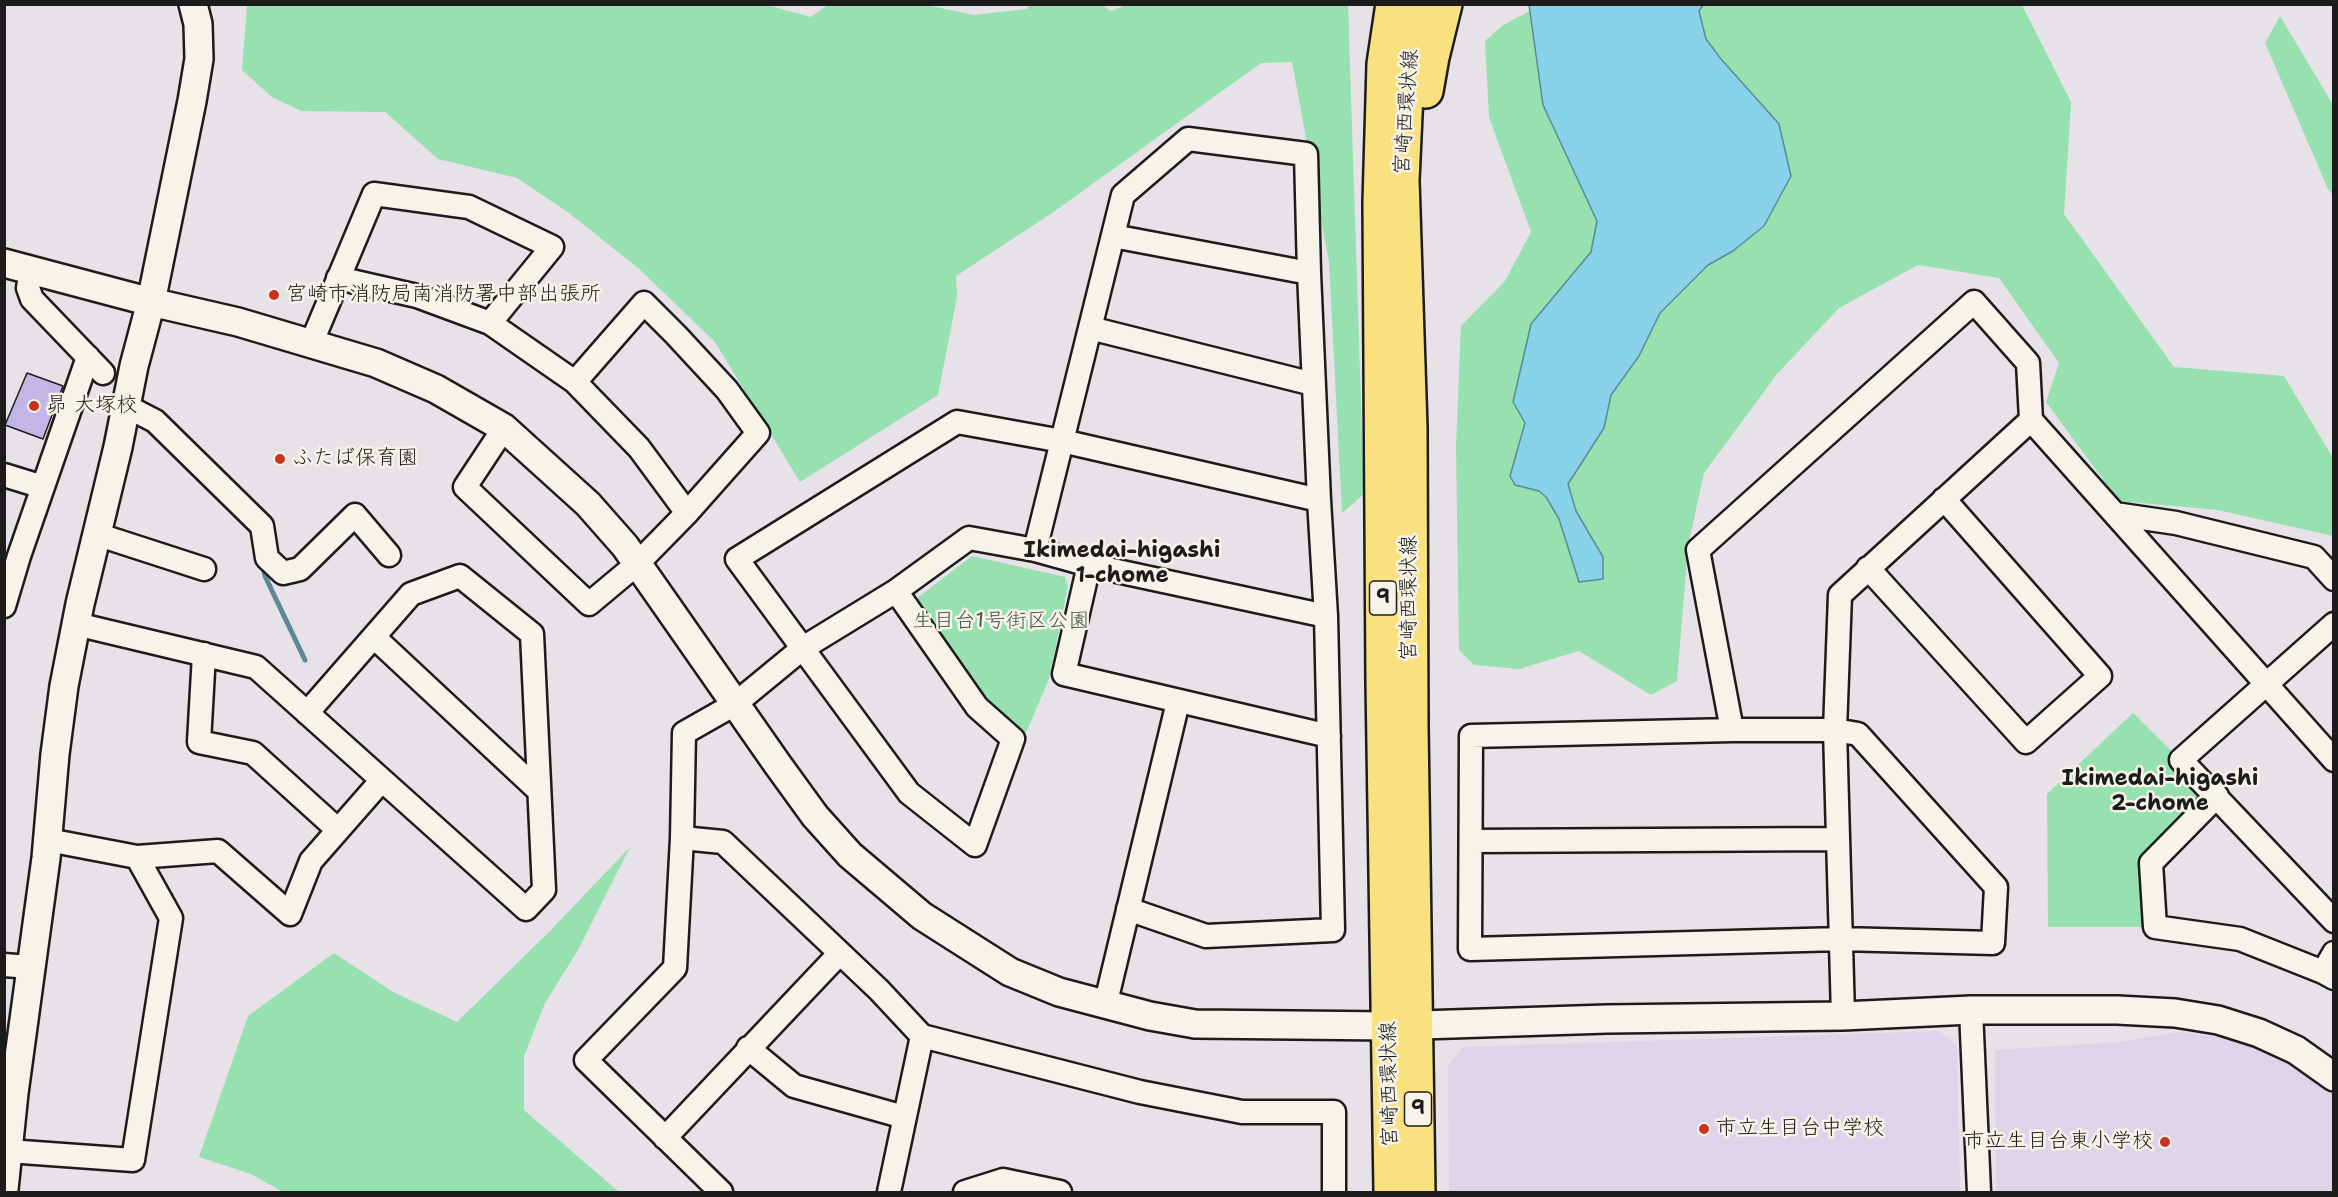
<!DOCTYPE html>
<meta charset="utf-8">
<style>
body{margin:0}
#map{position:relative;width:2338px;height:1197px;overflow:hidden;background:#e7e1e8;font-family:"Shantell Sans",sans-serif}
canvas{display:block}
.frame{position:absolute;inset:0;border:6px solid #1c1c1c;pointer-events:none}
</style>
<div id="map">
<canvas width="2338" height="1197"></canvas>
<div class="frame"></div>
</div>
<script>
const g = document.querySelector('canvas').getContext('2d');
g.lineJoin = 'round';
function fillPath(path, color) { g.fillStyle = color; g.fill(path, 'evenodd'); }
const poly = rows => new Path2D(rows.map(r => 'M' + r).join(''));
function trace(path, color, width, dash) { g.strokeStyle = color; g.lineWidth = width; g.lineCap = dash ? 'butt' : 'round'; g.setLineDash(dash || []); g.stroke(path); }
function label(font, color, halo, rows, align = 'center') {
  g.font = font + ' "Shantell Sans","Klee One",sans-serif'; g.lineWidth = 5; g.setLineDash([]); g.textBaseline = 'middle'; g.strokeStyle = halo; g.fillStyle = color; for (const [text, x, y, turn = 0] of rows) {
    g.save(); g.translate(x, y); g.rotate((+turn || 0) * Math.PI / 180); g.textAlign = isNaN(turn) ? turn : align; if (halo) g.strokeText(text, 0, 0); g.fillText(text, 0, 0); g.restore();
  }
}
const built = poly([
 [1939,1031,1957,1045,1960,1192,1449,1192,1448,1066,1463,1047],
 [2177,1032,2226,1038,2282,1056,2333,1092,2333,1192,1996,1192,1995,1050,2119,1042]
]);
const green = poly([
 [763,4,811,17,829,4,926,5,974,15,1027,9,1030,4,1102,5,1111,11,1129,4,1348,5,1364,494,1342,513,1329,262,1292,62,1261,63,1052,213,956,276,957,297,938,395,800,482,715,342,638,268,569,213,517,178,438,159,385,112,301,111,272,97,242,70,247,5],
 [1703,5,2022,5,2071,102,2064,214,2174,367,2284,376,2333,458,2333,536,2218,510,2119,501,2046,402,2059,363,1999,278,1918,265,1839,308,1777,374,1704,473,1688,546,1677,681,1651,695,1579,651,1519,669,1474,665,1459,650,1456,447,1461,326,1505,281,1531,232,1489,117,1485,41,1503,25,1530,11,1543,105,1597,221,1591,252,1531,325,1525,423,1510,476,1515,485,1539,491,1546,497,1559,519,1579,582,1603,557,1576,511,1568,484,1604,428,1611,395,1639,356,1660,313,1708,265,1733,251,1764,226,1785,188,1746,88,1706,39,1699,11],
 [2280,16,2333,105,2333,195,2328,189,2265,43],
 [972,556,1065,577,1068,586,1049,679,1025,735,1019,734,983,703,916,599],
 [2133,713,2217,796,2151,863,2155,927,2048,927,2047,794],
 [630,847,578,950,545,1003,524,1056,524,1110,619,1192,283,1192,251,1174,199,1157,248,1016,334,953,393,992,457,1022,550,931]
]);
const water = poly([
 [1529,5,1703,5,1699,11,1706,39,1721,59,1779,124,1791,176,1764,226,1733,251,1708,265,1660,313,1639,356,1611,395,1604,428,1568,484,1576,511,1603,557,1603,579,1579,582,1559,519,1546,497,1539,491,1515,485,1510,476,1525,423,1513,402,1531,324,1591,252,1597,221,1543,105,1529,5]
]);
const stream = poly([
 [263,566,265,576,305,660]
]);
const building = poly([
 [27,373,63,386,43,439,5,425,27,373]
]);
const minor = poly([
 [1113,236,1309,273],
 [31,271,28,288,32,299,103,373],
 [338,278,417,296,490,323,575,382,639,448,687,513],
 [1090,328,1313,384],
 [311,344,374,194,469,207,552,247,490,323],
 [126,406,155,421,262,526,267,558,283,573,300,569,355,515,389,555],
 [504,428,465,487,589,604,638,563,687,513,758,433,727,390,676,335,644,303,575,382],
 [4,475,43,487],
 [2115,514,2176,523,2314,557,2334,579],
 [96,534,204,569],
 [1035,550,1123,195,1188,139,1306,154,1309,273,1319,500,1326,616,1333,930,1206,936,1128,909],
 [1089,565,1064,674,1329,736],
 [1868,568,2026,742,2100,676,1944,499],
 [896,591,977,707,1013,739,975,845,909,793,737,559,957,422,1062,441,1319,500],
 [4,606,19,556,88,357],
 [76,624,256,667,526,909,544,890,532,634,460,576,411,594,307,713],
 [2334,624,2181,760,2334,921],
 [374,637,539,791],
 [204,654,199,742,253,753,338,830],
 [1732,730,1835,730,1858,734,1996,887,1993,943,1841,939,1470,949,1471,736,1732,730],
 [1732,730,1698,550,1974,302,2028,363,2031,420,2334,760],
 [2217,796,2151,863,2155,927,2240,939,2323,972,2334,978],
 [682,838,723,842,879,990,922,1036,1140,1092,1242,1112,1334,1112,1334,1192],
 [1471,841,1838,839],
 [137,857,218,851,290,914,311,861,382,780],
 [4,965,30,967],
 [2323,972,2334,953],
 [1105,1006,1178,702],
 [1971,1010,1979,1192],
 [1843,1016,1835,730,1840,595,2031,420],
 [748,1048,794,1086,904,1117],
 [665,1138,840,953],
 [8,1151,133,1160,171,918,137,857,48,840],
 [721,1192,586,1060,675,968,682,838,684,733,735,704,803,648,896,591,969,538,1035,550,1089,565,1326,616],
 [889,1192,922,1036],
 [965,1192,1003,1180,1060,1192]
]);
const tertiary = poly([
 [4,263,151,302,238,322,376,363,436,389,504,428,588,504,625,546,778,765,815,816,850,855,922,916,1010,972,1059,992,1150,1016,1195,1024,1390,1026,1607,1019,1843,1016,1971,1010,2117,1010,2175,1013,2218,1020,2259,1033,2296,1050,2334,1077],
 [4,1189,14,1093,46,858,55,754,64,686,80,604,118,447,134,366,151,302,192,101,199,59,198,24,193,4]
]);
const primary = poly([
 [1417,4,1407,72,1402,180,1410,428,1411,727,1418,1192],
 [1426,91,1432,57,1445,4],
 [1391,1192,1383,682,1380,202,1384,64,1393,4]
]);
const markers = [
 [274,295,6,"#c8321e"],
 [34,406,6,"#c8321e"],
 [280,459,6,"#c8321e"],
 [1704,1129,6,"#c8321e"],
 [2165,1142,6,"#c8321e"]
];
const shields = [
 [1383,598,27],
 [1418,1109,27]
];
const shieldNames = [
 ["9",1383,598],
 ["9",1418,1109]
];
const streetNames = [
 ["宮崎西環状線",1407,112,-86],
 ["宮崎西環状線",1410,598,-90],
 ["宮崎西環状線",1390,1084,-91]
];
const poiNames = [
 ["宮崎市消防局南消防署中部出張所",286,295],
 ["昴 大塚校",46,406],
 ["ふたば保育園",292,459],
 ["市立生目台中学校",1716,1129],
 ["市立生目台東小学校",2153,1142,"right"]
];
const parkNames = [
 ["生目台1号街区公園",1001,622]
];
const neighbourhoodNames = [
 ["Ikimedai-higashi",1122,551],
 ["1-chome",1122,576],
 ["Ikimedai-higashi",2160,779],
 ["2-chome",2160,804]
];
fillPath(built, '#dcd4e8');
fillPath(green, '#97e0b0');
fillPath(water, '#87d2e8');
trace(water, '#5c8996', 1.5);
trace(stream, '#5c8996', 5);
fillPath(building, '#c2b6e7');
trace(building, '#1c1c1c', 1.5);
trace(minor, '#1c1c1c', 27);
trace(tertiary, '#1c1c1c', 32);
trace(primary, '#1c1c1c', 38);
trace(minor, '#f7f3e8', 22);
trace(tertiary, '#f7f3e8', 27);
trace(primary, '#fae180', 33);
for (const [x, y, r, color] of markers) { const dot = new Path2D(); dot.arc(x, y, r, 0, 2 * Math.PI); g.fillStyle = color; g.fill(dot); trace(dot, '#f7f3e8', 2); }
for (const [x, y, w] of shields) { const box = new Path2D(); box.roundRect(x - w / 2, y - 17, w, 34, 4.5); g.fillStyle = '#f7f3e8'; g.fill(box); trace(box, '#1c1c1c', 1.5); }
label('bold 20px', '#1c1c1c', null, shieldNames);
label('21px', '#1c1c1c', '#f7f3e8', streetNames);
label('21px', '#1c1c1c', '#f7f3e8', poiNames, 'left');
label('21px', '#415748', '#f7f3e8', parkNames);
label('bold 22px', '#1c1c1c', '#f7f3e8', neighbourhoodNames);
</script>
